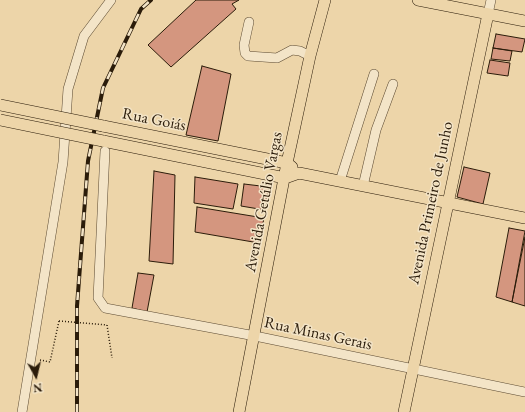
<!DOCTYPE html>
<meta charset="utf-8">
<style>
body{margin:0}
#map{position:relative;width:525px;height:412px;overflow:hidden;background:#edd5a9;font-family:"EB Garamond",serif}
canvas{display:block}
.north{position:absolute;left:16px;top:356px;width:40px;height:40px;-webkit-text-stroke:3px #f3e4c7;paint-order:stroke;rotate:172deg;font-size:11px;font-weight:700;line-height:16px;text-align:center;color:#2b1c0a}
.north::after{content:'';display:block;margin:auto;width:14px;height:18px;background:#2b1c0a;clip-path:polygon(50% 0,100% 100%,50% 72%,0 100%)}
</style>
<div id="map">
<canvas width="525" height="412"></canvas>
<div class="north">N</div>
</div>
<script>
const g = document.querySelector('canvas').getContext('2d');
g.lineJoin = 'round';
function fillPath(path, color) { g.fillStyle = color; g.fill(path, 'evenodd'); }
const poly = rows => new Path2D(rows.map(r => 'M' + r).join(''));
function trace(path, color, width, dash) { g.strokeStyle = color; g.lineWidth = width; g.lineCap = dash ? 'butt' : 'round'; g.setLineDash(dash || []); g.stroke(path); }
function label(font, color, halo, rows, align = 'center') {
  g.font = font + ' "EB Garamond",serif'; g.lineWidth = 3; g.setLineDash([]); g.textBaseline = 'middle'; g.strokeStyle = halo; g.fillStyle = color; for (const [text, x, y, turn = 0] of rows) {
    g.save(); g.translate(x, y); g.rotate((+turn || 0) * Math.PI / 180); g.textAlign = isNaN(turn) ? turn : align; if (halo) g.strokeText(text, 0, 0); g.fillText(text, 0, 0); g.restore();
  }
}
const building = poly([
 [196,0,239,0,232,4,236,9,171,67,148,45,196,0],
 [496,34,525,39,522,52,493,48,496,34],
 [493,48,512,51,510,61,491,59,493,48],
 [490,60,510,63,508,76,487,73,490,60],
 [202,66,231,74,218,141,186,135,202,66],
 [464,167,490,173,483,204,457,197,464,167],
 [154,171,175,175,173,264,149,261,154,171],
 [195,177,238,184,233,209,194,203,195,177],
 [244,184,269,187,265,210,241,206,244,184],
 [197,207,264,218,259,243,195,232,197,207],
 [509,228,525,231,512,302,496,297,509,228],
 [525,237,525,306,512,302,525,237],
 [138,273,154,275,147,312,132,308,138,273]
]);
const path = poly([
 [107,325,112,358],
 [40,360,50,362,59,321]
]);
const minor = poly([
 [488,14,491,0],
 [249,22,244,45,245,53,248,56,277,58,292,50,300,51,310,56],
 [105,151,98,298,105,308,255,336,525,392],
 [340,181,374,74],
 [363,186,376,130,393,84],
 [22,412,63,162,68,89,84,36,111,0]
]);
const major = poly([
 [418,0,525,21],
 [103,126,287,163,292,167],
 [103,141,285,178,299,173,525,218],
 [239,412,287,163,310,56,325,0],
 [404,412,488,14]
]);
const rail = poly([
 [77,412,77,306,88,161,103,88,141,9,151,0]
]);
const pathBridge = poly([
 [59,321,107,325]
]);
const majorBridge = poly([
 [0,105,103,126],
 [0,120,103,141]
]);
const streetNames = [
 ["Rua Goiás",154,120,11],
 ["Avenida Getúlio Vargas",264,202,-79],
 ["Avenida Primeiro de Junho",431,203,-78],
 ["Rua Minas Gerais",318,334,12]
];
fillPath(building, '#d4967f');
trace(building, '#2b1c0a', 1);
trace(minor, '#5c4a32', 10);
trace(major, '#2b1c0a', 12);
trace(path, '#2b1c0a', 1.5, [1, 2]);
trace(minor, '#f3e4c7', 9);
trace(major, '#edd5a9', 11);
trace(rail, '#2b1c0a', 4);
trace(rail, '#f3e4c7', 2.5, [8]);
trace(majorBridge, '#2b1c0a', 12, []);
trace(pathBridge, '#2b1c0a', 1.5, [1, 2]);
trace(majorBridge, '#edd5a9', 11);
label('16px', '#2b1c0a', '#f3e4c7', streetNames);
</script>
